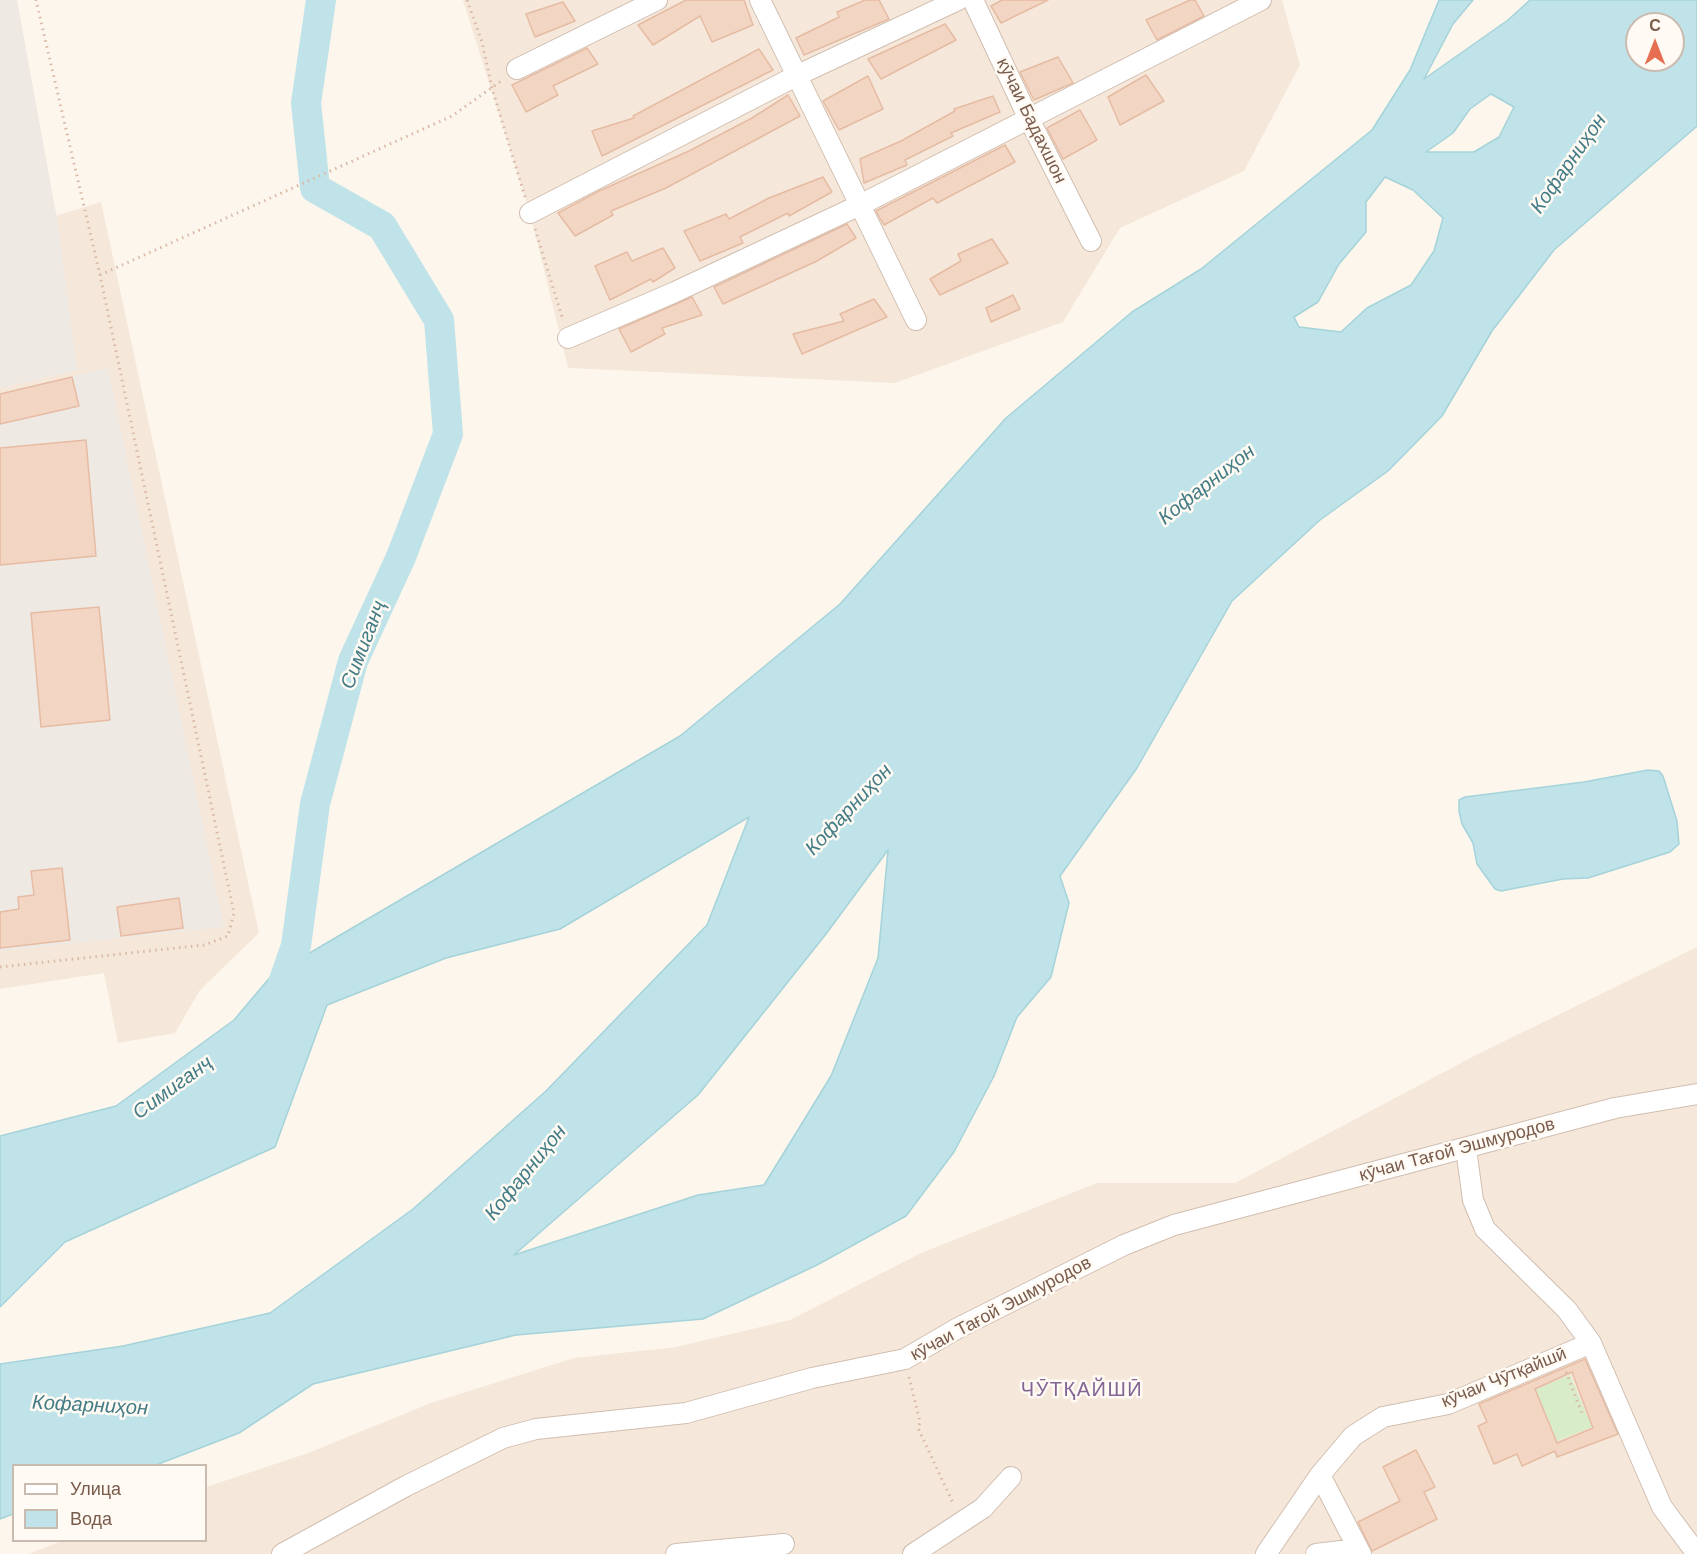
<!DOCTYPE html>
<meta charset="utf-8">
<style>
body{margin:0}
#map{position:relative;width:1697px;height:1554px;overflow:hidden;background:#fdf6ec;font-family:Helvetica,sans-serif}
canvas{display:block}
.legend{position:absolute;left:12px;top:1464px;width:195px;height:78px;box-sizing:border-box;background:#fffaf3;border:2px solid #cabbb1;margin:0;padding:8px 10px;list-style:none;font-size:18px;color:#7a5c4d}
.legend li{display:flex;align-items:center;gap:12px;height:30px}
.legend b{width:30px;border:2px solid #cabbb1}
.north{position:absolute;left:1625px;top:12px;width:60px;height:60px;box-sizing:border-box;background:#fffaf3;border:2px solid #cabbb1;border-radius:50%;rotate:0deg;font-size:16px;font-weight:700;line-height:24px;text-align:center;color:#7a5c4d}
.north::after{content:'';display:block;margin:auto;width:21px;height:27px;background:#e76f51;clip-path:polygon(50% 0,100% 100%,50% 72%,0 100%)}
</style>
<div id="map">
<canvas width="1697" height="1554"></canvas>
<ul class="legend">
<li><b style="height:8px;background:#fff"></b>Улица</li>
<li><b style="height:16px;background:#bfe3e8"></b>Вода</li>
</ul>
<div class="north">С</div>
</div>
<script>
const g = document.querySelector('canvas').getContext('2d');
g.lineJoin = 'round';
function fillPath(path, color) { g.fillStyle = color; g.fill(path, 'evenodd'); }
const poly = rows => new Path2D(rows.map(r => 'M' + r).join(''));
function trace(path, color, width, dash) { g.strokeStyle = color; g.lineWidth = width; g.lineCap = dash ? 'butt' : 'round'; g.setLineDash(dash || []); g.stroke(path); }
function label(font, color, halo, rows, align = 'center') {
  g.font = font + ' Helvetica,sans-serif'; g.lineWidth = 5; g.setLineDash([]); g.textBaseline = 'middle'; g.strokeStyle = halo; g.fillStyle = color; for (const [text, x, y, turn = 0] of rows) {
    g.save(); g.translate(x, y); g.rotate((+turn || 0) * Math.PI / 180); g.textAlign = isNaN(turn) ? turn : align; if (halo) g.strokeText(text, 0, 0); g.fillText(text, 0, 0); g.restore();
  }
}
const residential = poly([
 [463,0,1282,0,1300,65,1244,171,1120,228,1063,322,895,383,568,368,530,213],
 [101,202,259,933,200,990,175,1033,118,1043,104,973,0,989,0,233],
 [1697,947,1697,1554,28,1554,62,1541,206,1540,206,1487,308,1453,431,1403,574,1358,676,1347,790,1320,921,1253,1097,1183,1235,1183,1478,1054]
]);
const industrial = poly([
 [0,0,17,0,58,224,77,370,0,388],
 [108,368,224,927,0,951,0,394]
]);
const green = poly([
 [1570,1375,1592,1427,1557,1441,1544,1408,1533,1412,1526,1393]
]);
const water = poly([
 [1439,0,1473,0,1453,24,1424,79,1508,20,1530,0,1697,0,1697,126,1554,250,1492,331,1442,416,1388,471,1320,520,1232,601,1137,768,1060,876,1069,903,1051,977,1017,1017,994,1076,954,1152,906,1216,817,1265,703,1319,516,1335,313,1384,239,1433,156,1465,14,1466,13,1514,0,1519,0,1364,123,1346,270,1313,413,1209,546,1091,707,925,749,817,560,929,446,958,327,1005,275,1147,65,1242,0,1307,0,1136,116,1106,234,1020,272,975,680,736,840,604,1006,418,1132,312,1201,269,1372,130,1410,70,1439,0],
 [1637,24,1673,24,1673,60,1637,60,1637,24],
 [1491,94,1514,107,1499,137,1474,152,1426,152,1453,133,1470,109,1491,94],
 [1385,177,1413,190,1443,218,1434,251,1411,285,1367,308,1341,332,1299,327,1294,317,1318,302,1339,264,1366,232,1366,202,1385,177],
 [888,850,878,958,831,1076,764,1185,698,1195,514,1255,698,1095,826,934,888,850],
 [1648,770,1659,771,1663,776,1677,821,1679,844,1670,852,1588,878,1563,879,1501,891,1495,889,1477,864,1473,843,1462,824,1459,811,1459,800,1465,797,1584,782,1648,770]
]);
const river = poly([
 [271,1001,281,989,296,946,315,804,353,661,401,557,448,434,439,320,382,226,315,188,306,103,321,0]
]);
const building = poly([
 [686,0,744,0,753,25,712,42,700,16,653,45,638,25,686,0],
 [865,0,879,0,889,19,804,55,796,38,839,17,837,12,865,0],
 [1002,0,1048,0,1001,23,991,6,1002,0],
 [1190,0,1195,0,1204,16,1157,40,1146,20,1190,0],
 [563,2,575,21,535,37,526,14,563,2],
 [945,24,956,40,881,79,868,59,945,24],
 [587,48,598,64,553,86,558,95,526,112,512,85,587,48],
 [759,49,773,70,602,156,592,131,634,118,633,116,759,49],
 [1058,57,1073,83,1034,100,1020,72,1058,57],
 [1146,75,1164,101,1120,125,1108,97,1146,75],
 [868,76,883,109,839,130,823,101,868,76],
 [788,95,800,116,666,188,611,211,613,215,575,236,558,213,599,191,689,151,752,118,788,95],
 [993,96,1000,112,951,133,953,136,905,160,907,165,864,183,860,159,901,141,955,111,954,109,993,96],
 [1080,110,1097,140,1063,159,1047,128,1080,110],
 [1005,145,1015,162,937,203,933,198,884,225,881,220,876,211,1005,145],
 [823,177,832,192,789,216,788,213,740,237,743,243,700,261,684,231,726,214,729,219,769,198,823,177],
 [847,224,856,238,817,261,723,304,714,287,847,224],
 [992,239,1008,263,940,295,930,279,961,261,958,254,992,239],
 [663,248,675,268,653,282,651,279,610,300,595,266,627,252,632,261,663,248],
 [1013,295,1020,309,991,322,986,308,1013,295],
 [692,297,702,315,662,328,665,334,631,352,619,329,692,297],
 [874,299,887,317,802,354,793,334,844,321,840,314,874,299],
 [72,377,79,406,0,424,0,394,72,377],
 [86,440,96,556,0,565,0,448,86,440],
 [99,607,110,720,41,727,31,613,99,607],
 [62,868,70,940,0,948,0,912,19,909,18,897,34,895,31,871,62,868],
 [179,898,183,928,121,936,117,907,179,898],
 [1585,1359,1618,1434,1557,1457,1555,1451,1522,1466,1517,1454,1494,1464,1478,1426,1487,1422,1479,1404,1585,1359],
 [1572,1372,1593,1428,1557,1443,1535,1389,1572,1372],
 [1416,1450,1435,1487,1424,1492,1437,1519,1372,1551,1358,1522,1400,1501,1383,1467,1416,1450]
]);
const path = poly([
 [467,0,482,42,492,88,525,197],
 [535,229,563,320],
 [100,275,452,116,504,79],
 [0,967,204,945,228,936,234,913,100,275,36,0],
 [1566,1372,1583,1416],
 [909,1377,920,1422,918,1428,954,1505]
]);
const minor = poly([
 [760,0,916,320],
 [973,0,1028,117,1091,241],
 [517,69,657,0],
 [530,213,798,75,958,0],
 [568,338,675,292,860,205,1261,0],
 [1466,1149,1473,1200,1485,1229,1567,1310,1591,1343,1662,1507,1697,1554],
 [1320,1475,1361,1554],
 [282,1554,406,1486,503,1438,536,1429,686,1413,812,1378,905,1359,958,1328,1124,1245,1174,1225,1615,1108,1697,1094],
 [676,1554,784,1544],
 [913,1554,983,1508,1011,1477],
 [1266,1554,1320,1475,1353,1436,1383,1417,1448,1404,1591,1343],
 [1316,1554,1341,1551,1354,1554]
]);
const streetNames = [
 ["кӯчаи Бадахшон",1031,121,64],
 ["кӯчаи Тағой Эшмуродов",1457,1150,-15],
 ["кӯчаи Тағой Эшмуродов",1001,1309,-28],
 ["кӯчаи Чӯтқайшӣ",1504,1378,-22]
];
const waterNames = [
 ["Кофарниҳон",1569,164,-55],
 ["Кофарниҳон",1207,485,-38],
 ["Симиганҷ",364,645,-69],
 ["Кофарниҳон",849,810,-47],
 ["Симиганҷ",173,1088,-36],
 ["Кофарниҳон",526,1173,-51],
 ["Кофарниҳон",90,1406,3]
];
const neighbourhoodNames = [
 ["ЧӮТҚАЙШӢ",1082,1390]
];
fillPath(residential, '#f5e8da');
fillPath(industrial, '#efe9e4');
fillPath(green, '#d8ecc9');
fillPath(water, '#bfe3e8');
trace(water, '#a5d3da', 1.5);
trace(river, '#bfe3e8', 30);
fillPath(building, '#f3d5c3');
trace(building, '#e6bba3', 1.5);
trace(minor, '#d1beb0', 22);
trace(path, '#d9b8a5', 3, [1.5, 4.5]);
trace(minor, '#fff', 20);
label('18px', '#7a5c4d', '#fffaf3', streetNames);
label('italic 20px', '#437c86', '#fffaf3', waterNames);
g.letterSpacing = '1.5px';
label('20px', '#846695', '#fffaf3', neighbourhoodNames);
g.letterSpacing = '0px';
</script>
